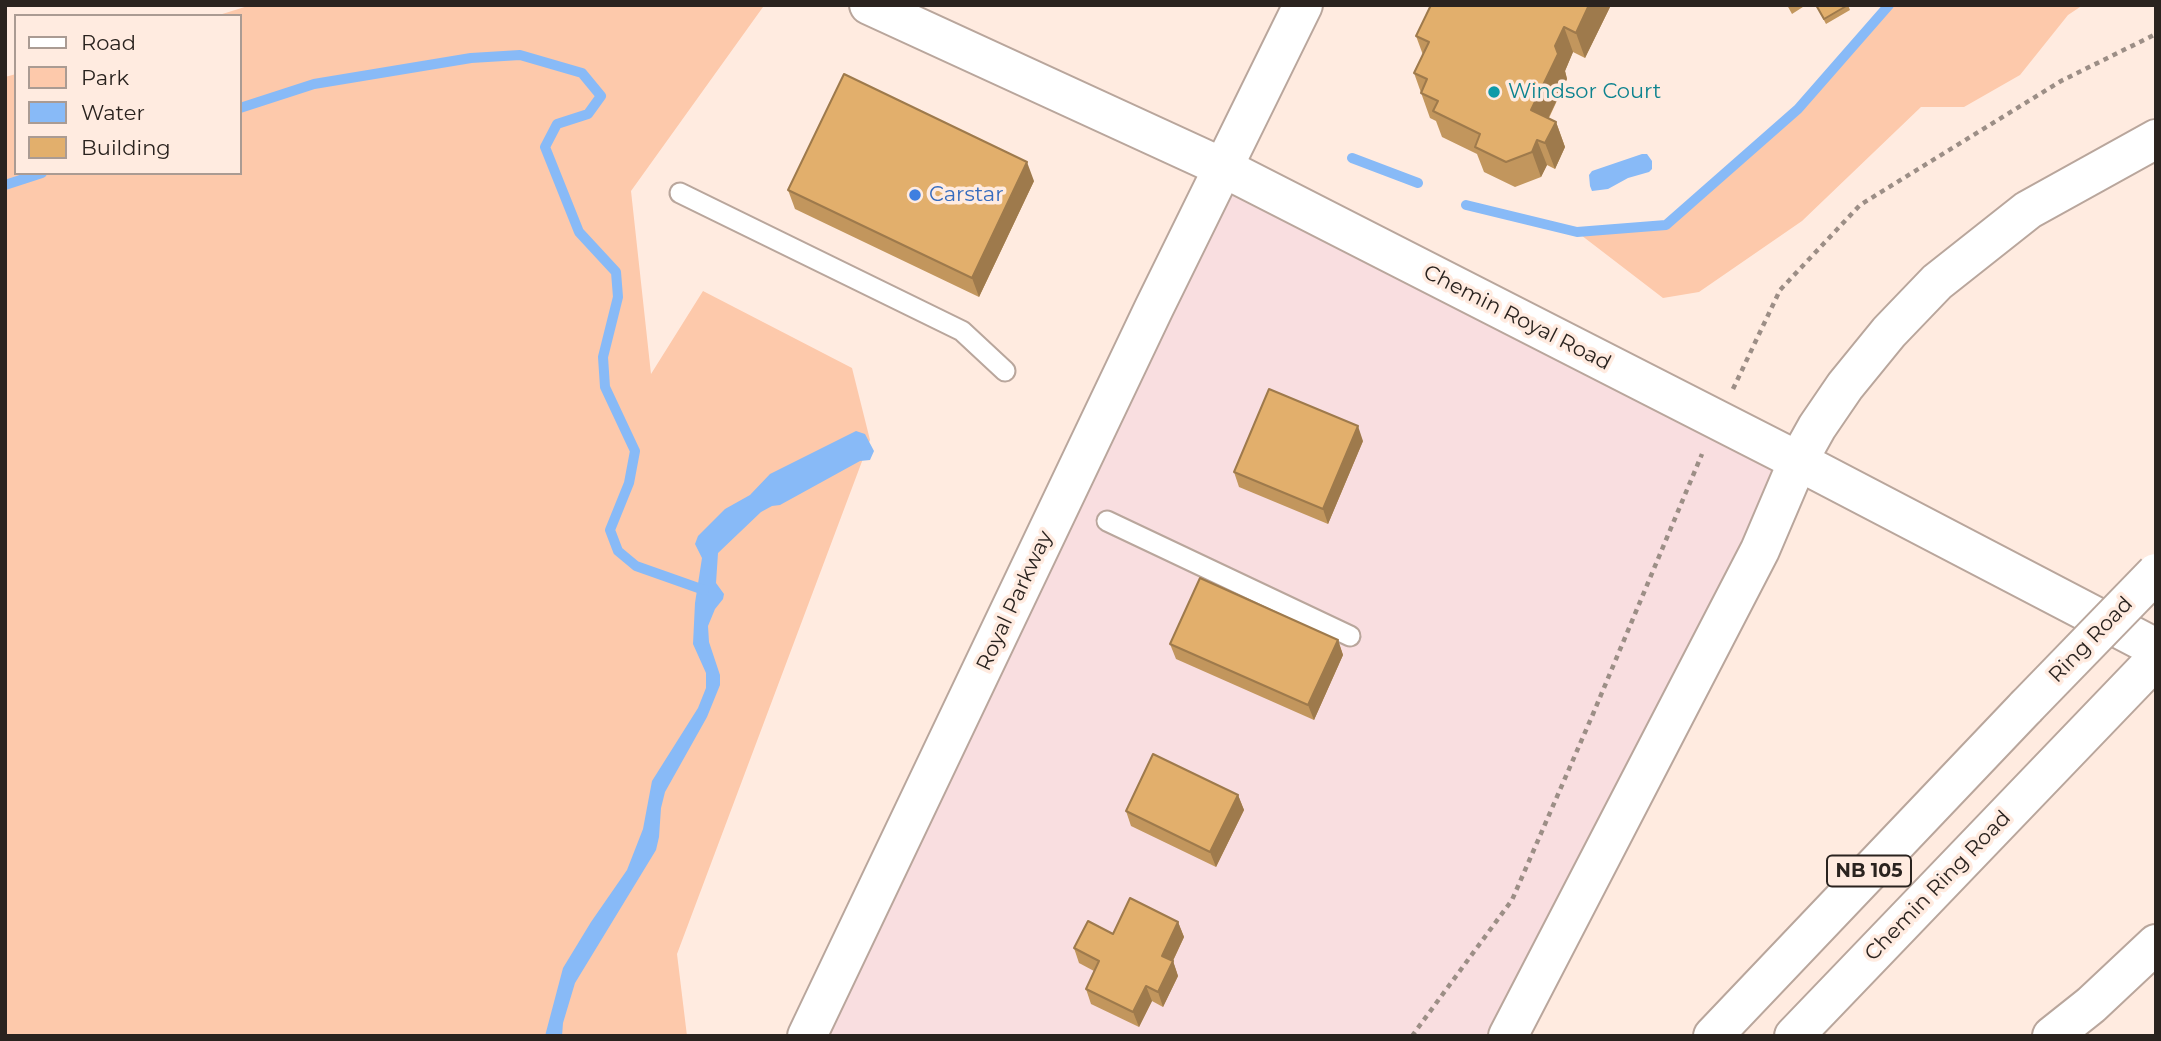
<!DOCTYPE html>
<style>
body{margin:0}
#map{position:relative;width:2161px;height:1041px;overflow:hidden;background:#ffebe0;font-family:Montserrat,sans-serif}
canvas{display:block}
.frame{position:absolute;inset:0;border:7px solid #2a231f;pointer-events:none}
.legend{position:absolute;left:14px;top:14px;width:228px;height:161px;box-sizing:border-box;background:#ffebe0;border:2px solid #aa9b93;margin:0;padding:9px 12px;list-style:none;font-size:21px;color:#2a231f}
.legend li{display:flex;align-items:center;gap:14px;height:35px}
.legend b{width:35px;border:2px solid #aa9b93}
</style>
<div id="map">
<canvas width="2161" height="1041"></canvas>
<div class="frame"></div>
<ul class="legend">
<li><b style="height:9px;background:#fff"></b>Road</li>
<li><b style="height:19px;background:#fdc9ab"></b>Park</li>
<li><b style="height:19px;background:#88baf7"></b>Water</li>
<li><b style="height:19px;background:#e2af6c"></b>Building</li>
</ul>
</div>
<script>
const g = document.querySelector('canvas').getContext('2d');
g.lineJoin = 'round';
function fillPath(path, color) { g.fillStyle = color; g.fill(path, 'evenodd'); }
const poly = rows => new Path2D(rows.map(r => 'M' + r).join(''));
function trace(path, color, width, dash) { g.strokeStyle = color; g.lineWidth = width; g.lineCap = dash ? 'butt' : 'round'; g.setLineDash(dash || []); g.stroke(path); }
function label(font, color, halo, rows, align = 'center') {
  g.font = font + ' Montserrat,sans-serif'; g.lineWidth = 7; g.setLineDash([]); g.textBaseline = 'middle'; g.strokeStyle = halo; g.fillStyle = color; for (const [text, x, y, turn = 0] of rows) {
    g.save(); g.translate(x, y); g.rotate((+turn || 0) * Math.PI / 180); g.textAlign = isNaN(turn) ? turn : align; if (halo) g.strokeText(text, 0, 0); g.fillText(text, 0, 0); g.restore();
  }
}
const commercial = poly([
 [1224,168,1798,461,1508,1036,807,1036]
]);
const green = poly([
 [251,5,759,5,763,7,631,191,651,374,703,291,852,368,870,440,677,954,687,1036,5,1036,5,77,16,74,16,173,240,173,240,16,216,16],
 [1889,5,2083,5,2068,15,2020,75,1964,107,1921,107,1802,221,1699,292,1663,298,1577,232,1666,225,1798,109]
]);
const water = poly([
 [1642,154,1647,154,1652,161,1652,169,1649,172,1628,178,1608,189,1592,191,1590,186,1589,175,1592,171],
 [856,431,865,434,874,451,870,460,860,461,780,505,772,506,761,512,718,553,716,583,724,594,723,599,715,609,708,626,709,642,720,675,720,685,707,717,665,792,661,808,659,837,656,850,575,983,563,1023,562,1036,545,1036,563,968,591,922,627,870,643,829,652,781,698,708,706,688,706,673,693,644,695,603,702,558,695,544,698,536,725,509,750,495,770,474]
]);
const stream = poly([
 [240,108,314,84,471,58,520,55,582,73,601,96,588,114,557,124,545,147,579,232,616,272,618,297,603,357,605,387,635,451,629,483,610,530,618,551,636,566,704,590],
 [1352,158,1418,183],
 [5,185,42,173],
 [1466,205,1577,232,1666,225,1798,109,1889,5]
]);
const path = poly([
 [1733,389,1780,290,1860,205,2061,81,2156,34],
 [1412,1036,1512,900,1593,714,1702,454]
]);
const lane = poly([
 [680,193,962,331,1005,371],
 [1107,521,1350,636]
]);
const street = poly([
 [807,1036,1154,308,1303,5]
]);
const secondary = poly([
 [869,5,1224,168,1798,461,2156,648]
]);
const highway = poly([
 [1508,1036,1760,550,1798,461,1817,427,1845,386,1889,332,1937,282,2028,210,2156,139],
 [1713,1036,2026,707],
 [1794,1036,2156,659],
 [2052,1036,2091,1005,2156,944]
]);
const highwayBridge = poly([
 [2026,707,2156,573]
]);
const wall = poly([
 [1431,5,1611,5,1585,58,1573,52,1565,71,1567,79,1549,118,1556,122,1565,147,1555,169,1547,165,1541,177,1515,187,1484,172,1477,154,1442,137,1436,121,1430,118,1414,73,1423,55,1416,36],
 [1787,5,1806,5,1792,14],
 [1816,5,1848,5,1850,10,1826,24],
 [1034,181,979,297,795,209,788,190],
 [1363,441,1328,524,1239,487,1234,472],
 [1338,640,1343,655,1314,720,1176,659,1170,644],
 [1238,795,1244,810,1216,867,1131,826,1126,811],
 [1178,922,1184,937,1173,961,1178,976,1163,1007,1152,1001,1139,1027,1091,1004,1086,989,1094,971,1079,963,1074,948,1113,934]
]);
const shadedWall = poly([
 [1589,5,1611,5,1585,58,1576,33],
 [1564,27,1573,52,1565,71,1567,79,1540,135,1531,110,1555,46],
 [1556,122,1565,147,1555,169,1545,143],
 [1537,140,1547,165,1541,177,1532,152],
 [1027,162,1034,181,979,297,972,278],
 [1358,426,1363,441,1328,524,1323,509],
 [1338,640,1343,655,1314,720,1308,705],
 [1238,795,1244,810,1216,867,1210,852],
 [1178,922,1184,937,1168,971,1162,956],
 [1173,961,1178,976,1163,1007,1158,992],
 [1146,986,1152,1001,1139,1027,1133,1012]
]);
const building = poly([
 [1431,5,1589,5,1576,33,1564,27,1555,46,1558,54,1531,110,1556,122,1545,143,1537,140,1532,152,1506,162,1475,147,1480,134,1433,111,1438,101,1421,93,1427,79,1414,73,1429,42,1416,36,1431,5],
 [1816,5,1848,5,1824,19,1816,5],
 [844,74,1027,162,972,278,788,190,844,74],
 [1269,389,1358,426,1323,509,1234,472,1269,389],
 [1200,578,1338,640,1308,705,1170,644,1200,578],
 [1153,754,1238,795,1210,852,1126,811,1153,754],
 [1130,898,1178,922,1162,956,1173,961,1158,992,1146,986,1133,1012,1086,989,1099,961,1074,948,1088,921,1113,934,1130,898]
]);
const markers = [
 [1494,92,7,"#0f9aa8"],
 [915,195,7,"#3f7fe0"]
];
const shields = [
 [1869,871,84]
];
const shieldNames = [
 ["NB 105",1869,871]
];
const cultureNames = [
 ["Windsor Court",1508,92]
];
const shopNames = [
 ["Carstar",929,195]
];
const streetNames = [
 ["Chemin Royal Road",1517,318,27],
 ["Royal Parkway",1015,601,-65],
 ["Ring Road",2091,640,-46],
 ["Chemin Ring Road",1938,886,-46]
];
fillPath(commercial, '#f9dee0');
fillPath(green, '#fdc9ab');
fillPath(water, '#88baf7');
trace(stream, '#88baf7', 10);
trace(lane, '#b9a69c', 23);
trace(street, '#b9a69c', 42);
trace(secondary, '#b9a69c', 42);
trace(highway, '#b9a69c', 42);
trace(path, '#9c8e86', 4.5, [5, 5]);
trace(lane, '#fff', 19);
trace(street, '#fff', 38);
trace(secondary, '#fff', 38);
trace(highway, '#fff', 38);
trace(highwayBridge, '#b9a69c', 42, []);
trace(highwayBridge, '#fff', 38);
fillPath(wall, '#c2965d');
fillPath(shadedWall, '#9e7a4c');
fillPath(building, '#e2af6c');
trace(building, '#9e7a4c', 2);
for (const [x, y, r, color] of markers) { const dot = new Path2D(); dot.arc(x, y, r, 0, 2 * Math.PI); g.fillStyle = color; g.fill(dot); trace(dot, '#ffebe0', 2.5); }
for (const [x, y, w] of shields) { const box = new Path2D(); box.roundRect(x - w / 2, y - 15.5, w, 31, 5); g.fillStyle = '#ffebe0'; g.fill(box); trace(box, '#2a231f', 2); }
label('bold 19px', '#2a231f', null, shieldNames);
label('21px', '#0d838f', '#ffebe0', cultureNames, 'left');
label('21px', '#366cbe', '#ffebe0', shopNames, 'left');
label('21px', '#2a231f', '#ffebe0', streetNames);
</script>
